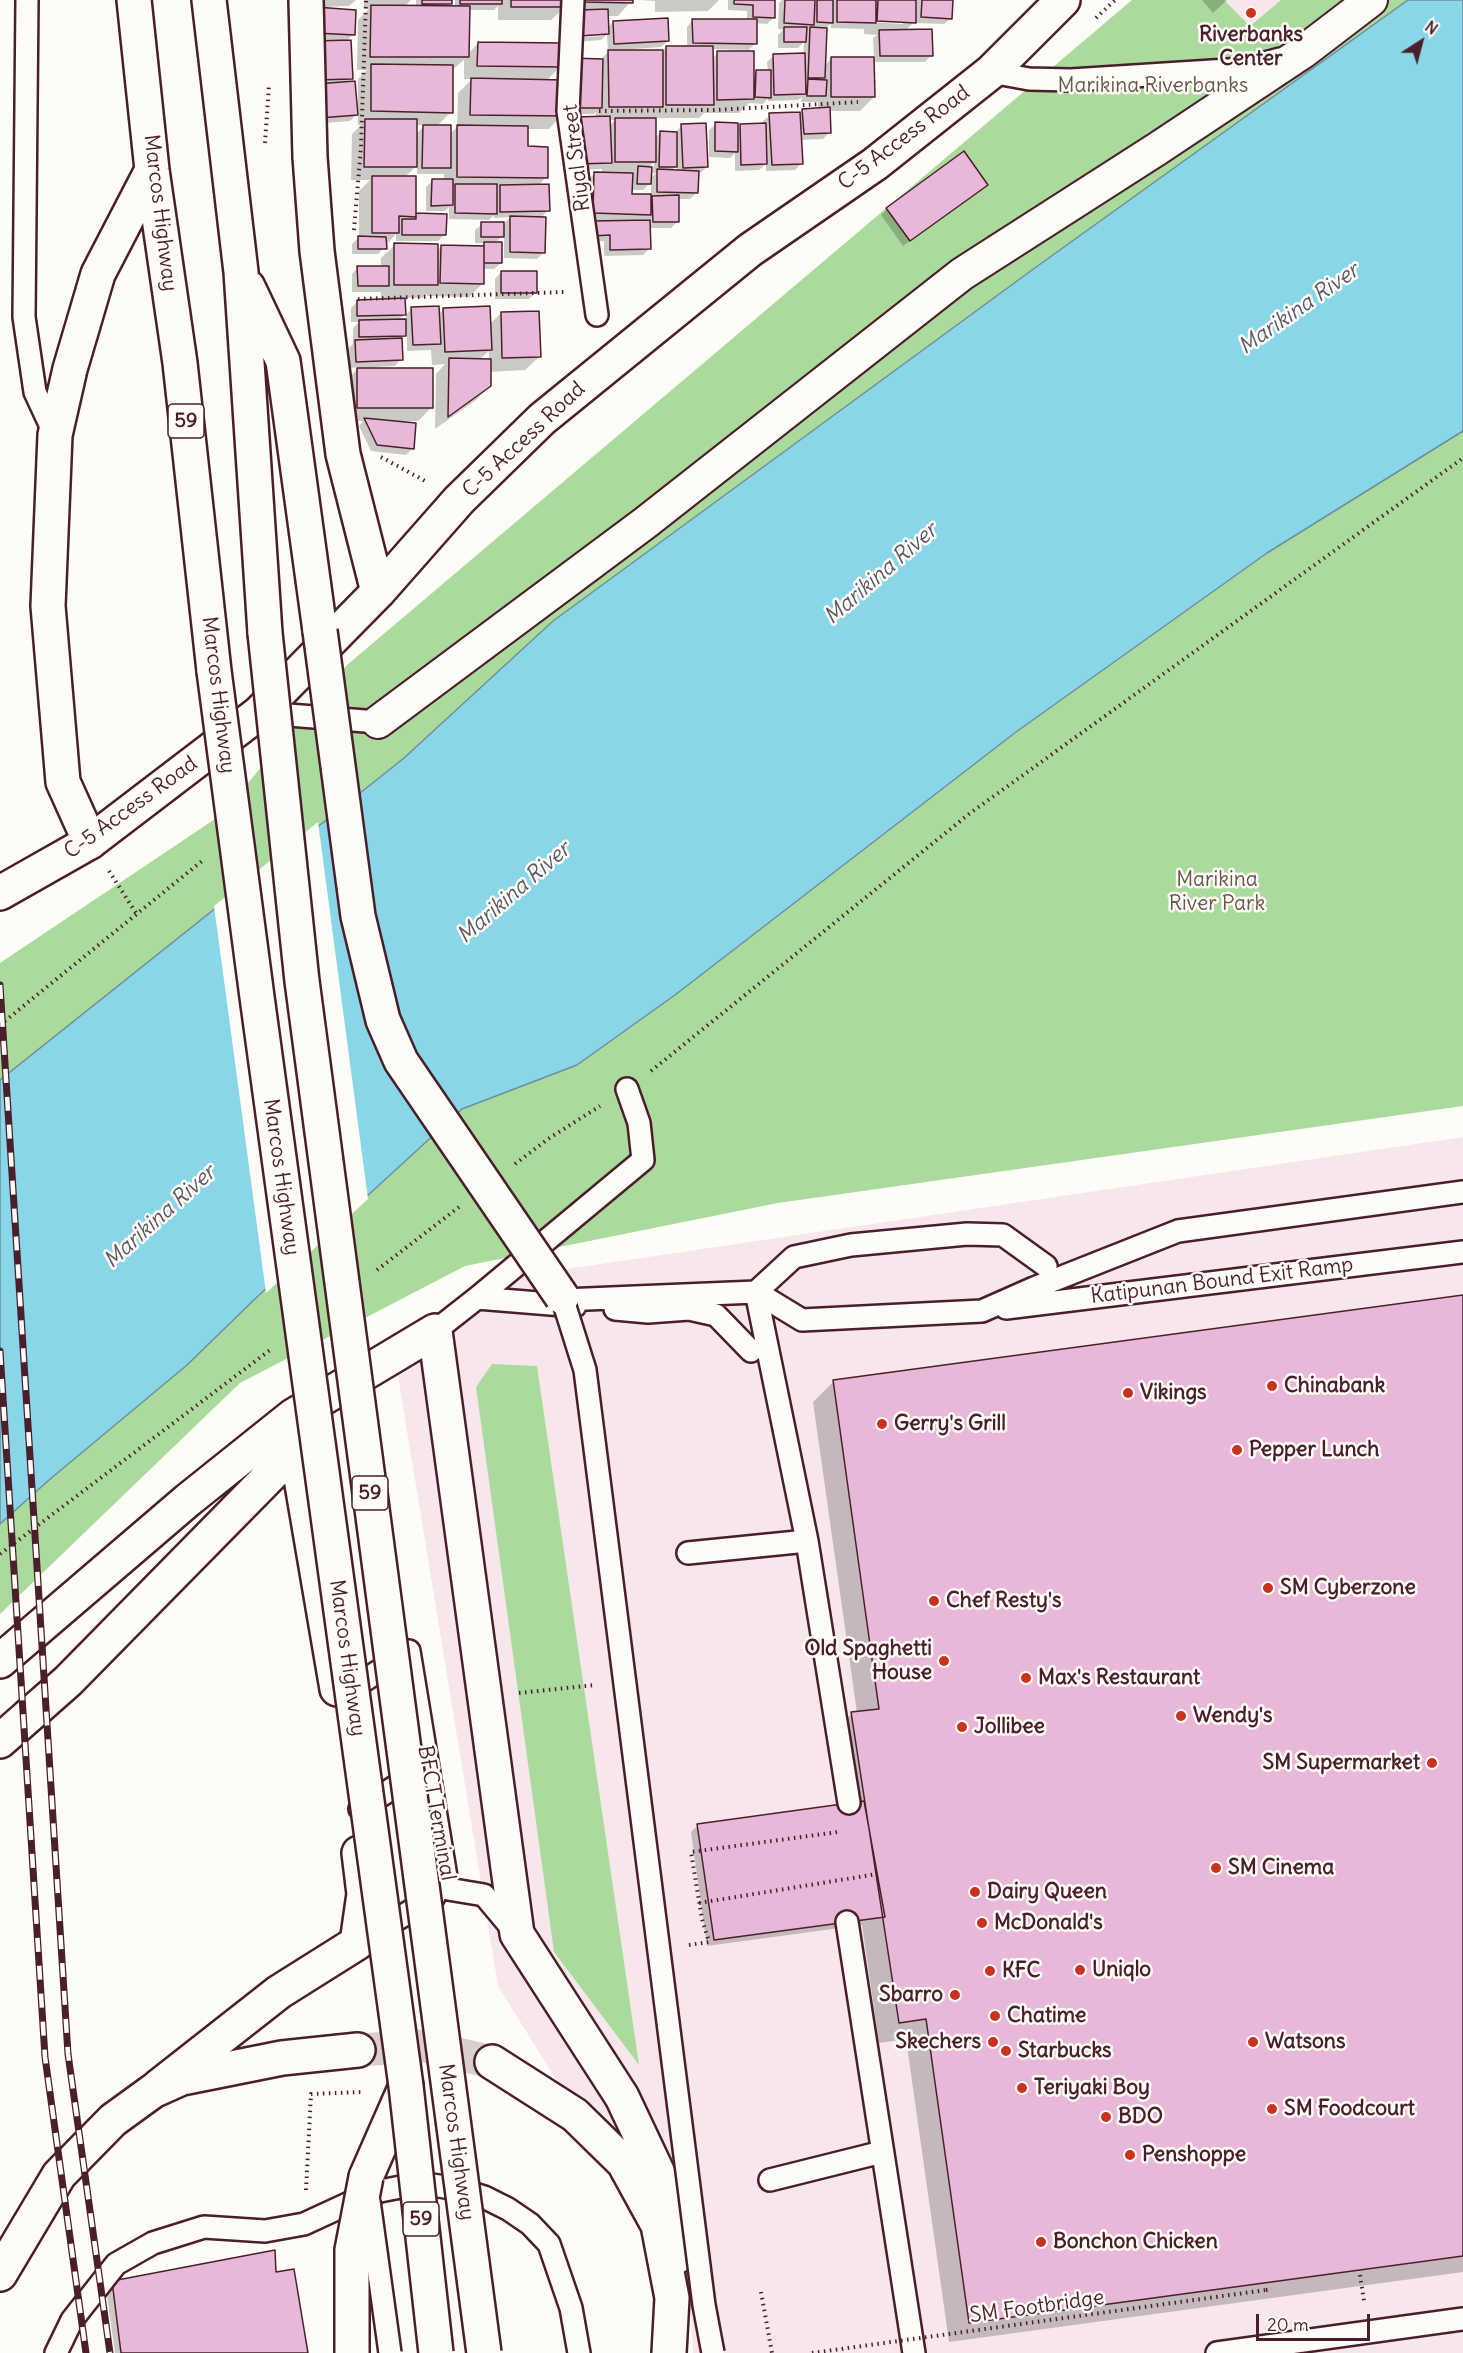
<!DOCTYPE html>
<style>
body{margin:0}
#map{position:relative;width:1463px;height:2353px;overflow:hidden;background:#fdfcf7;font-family:Delius,sans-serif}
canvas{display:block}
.north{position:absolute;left:1391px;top:12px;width:60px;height:60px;-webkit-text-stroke:4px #fdfcf7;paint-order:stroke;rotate:36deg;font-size:16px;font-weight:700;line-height:24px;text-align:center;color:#4a1f2b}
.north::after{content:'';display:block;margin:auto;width:21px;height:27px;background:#4a1f2b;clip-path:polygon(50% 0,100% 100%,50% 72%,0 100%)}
.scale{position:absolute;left:1256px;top:2314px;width:114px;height:27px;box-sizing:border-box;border:3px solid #4a1f2b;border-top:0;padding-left:8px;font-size:18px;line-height:21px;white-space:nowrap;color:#4a1f2b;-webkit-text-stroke:4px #fdfcf7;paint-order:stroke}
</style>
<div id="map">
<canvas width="1463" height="2353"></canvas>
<div class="north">N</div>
<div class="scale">20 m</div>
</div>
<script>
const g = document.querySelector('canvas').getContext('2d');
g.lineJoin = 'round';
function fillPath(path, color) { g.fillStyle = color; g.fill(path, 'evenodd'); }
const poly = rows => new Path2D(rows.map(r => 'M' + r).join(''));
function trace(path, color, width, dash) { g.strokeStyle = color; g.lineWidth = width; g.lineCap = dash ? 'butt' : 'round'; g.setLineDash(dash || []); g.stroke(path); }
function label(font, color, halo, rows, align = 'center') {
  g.font = font + ' Delius,sans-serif'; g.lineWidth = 5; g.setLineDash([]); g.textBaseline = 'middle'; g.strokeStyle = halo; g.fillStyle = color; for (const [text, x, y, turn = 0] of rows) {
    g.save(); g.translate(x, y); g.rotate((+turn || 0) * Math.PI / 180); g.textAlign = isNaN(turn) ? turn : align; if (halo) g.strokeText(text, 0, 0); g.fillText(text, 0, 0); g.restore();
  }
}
const built = poly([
 [1224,0,1281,0,1250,26],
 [1463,1137,1463,2353,693,2353,690,2305,649,2230,498,1986,394,1352,478,1282]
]);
const green = poly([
 [1132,0,1224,0,1250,26,1281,0,1408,0,1032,270,553,621,404,758,0,1080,0,963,221,815,347,665],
 [1463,431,1463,1106,778,1203,465,1266,240,1383,0,1614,0,1524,49,1480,187,1365,257,1297,462,1109,577,1065,675,995,1016,732,1267,553],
 [492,1364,537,1366,639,2065,554,1952,476,1387]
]);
const water = poly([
 [1408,0,1463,0,1463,431,1267,553,1016,732,675,995,577,1065,462,1109,257,1297,187,1365,49,1480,0,1524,0,1080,404,758,553,621,1032,270,1408,0]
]);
const pier = poly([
 [318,822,368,1199,266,1293,214,906]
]);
const shadow = poly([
 [316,0,356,0,349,6,322,7,322,9,353,35,346,41,351,78,347,83,355,103,358,103,358,79,367,70,357,70,358,20,369,9,364,9,364,0,411,0,404,7,416,7,416,0,450,0,446,8,455,8,455,0,565,0,565,7,551,20,498,20,498,6,494,10,468,10,468,54,478,43,561,66,546,81,565,81,600,60,608,52,607,34,601,40,574,42,574,38,603,36,603,33,570,0,632,0,618,16,607,16,607,28,613,22,668,41,661,47,633,49,633,51,662,52,666,47,687,48,687,27,693,20,747,20,747,11,728,10,728,0,774,0,774,17,767,24,755,23,755,43,749,50,712,49,712,59,718,53,753,76,757,71,768,72,767,62,774,55,803,55,804,42,798,48,778,48,778,35,783,30,778,29,779,3,782,0,813,0,813,4,817,0,951,0,951,18,944,24,915,23,915,21,905,31,931,55,925,62,873,62,874,97,860,111,828,111,830,132,823,139,800,140,802,163,795,170,766,171,766,164,759,170,735,171,735,153,730,158,709,157,709,130,716,124,737,130,741,126,764,125,763,121,770,115,800,113,803,110,818,110,818,102,801,102,802,97,798,100,768,101,768,98,763,104,749,103,739,113,704,113,699,118,655,118,654,139,660,133,674,133,682,126,707,167,700,173,697,173,696,193,690,199,677,199,678,221,671,228,649,228,649,249,643,255,604,256,604,241,586,241,581,187,594,174,602,174,602,169,572,170,596,118,596,112,594,114,562,114,549,129,527,129,527,148,546,177,538,186,548,210,541,218,544,252,537,259,504,258,504,234,495,243,501,263,494,269,483,269,483,283,469,297,427,296,427,294,423,298,403,298,404,315,398,321,406,321,406,315,412,309,438,315,443,310,489,325,501,313,539,357,525,370,490,372,490,386,476,400,435,429,436,374,445,364,432,365,431,350,407,351,407,334,400,340,401,359,395,366,376,367,376,369,432,407,418,421,405,421,412,449,406,455,371,451,359,426,363,421,344,421,344,383,359,367,350,368,349,348,353,344,353,328,359,322,351,322,351,308,358,301,381,301,381,292,352,292,352,274,358,267,381,267,381,258,395,245,437,251,441,247,480,247,485,243,475,243,475,230,482,224,504,224,510,217,494,218,494,215,489,220,449,219,449,207,445,211,426,211,426,187,432,181,444,181,444,174,417,174,417,165,404,178,414,178,414,217,417,215,445,234,438,241,396,241,396,234,378,254,352,254,352,244,359,237,359,191,370,180,351,180,352,134,361,125,358,125,358,113,350,121,313,124,325,42,325,40,309,39],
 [870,19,903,21,903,24,870,22],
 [831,23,831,28,864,29,864,34,877,35,873,38,874,59,831,59,824,66,826,28],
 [464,60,464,79,472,79,458,93,457,127,449,135,436,127,451,112,451,71],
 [608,120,615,120,609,126],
 [415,125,425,125,415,135],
 [654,162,653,173,656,173,650,179,648,168],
 [677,165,677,172,671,171],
 [651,182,651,196,631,196,631,190,643,190],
 [489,351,489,360,479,360],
 [639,0,719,0,708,11,655,12,655,1],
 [1202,0,1227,0,1213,13],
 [986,185,903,246,881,215,887,209],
 [501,272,536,292,529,299,495,299,495,279],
 [1463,1296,1463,2272,949,2342,906,2039,879,2043,862,1925,707,1946,691,1832,698,1825,842,1806,831,1734,852,1714,857,1713,813,1402,834,1381],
 [274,2274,307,2353,115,2353,106,2289,112,2282]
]);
const building = poly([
 [422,0,452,0,452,4,422,4,422,0],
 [460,0,502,0,502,4,460,4,460,0],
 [511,0,566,0,566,7,511,7,511,0],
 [582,0,633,0,633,3,582,2,582,0],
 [734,0,775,0,775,18,753,17,753,5,734,4,734,0],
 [785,0,815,0,814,25,784,23,785,0],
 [817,0,833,0,833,23,817,22,817,0],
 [837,0,876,0,876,23,837,22,837,0],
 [878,0,916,0,916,23,877,21,878,0],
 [922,0,953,0,952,19,921,17,922,0],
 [371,5,470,6,469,57,370,57,371,5],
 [316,7,356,10,355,35,315,33,316,7],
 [608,9,609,34,580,36,579,10,608,9],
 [668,18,669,41,614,44,613,21,668,18],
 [692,19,757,19,757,44,693,43,692,19],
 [784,27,807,27,806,42,784,42,784,27],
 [810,27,827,28,825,78,808,78,810,27],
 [932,29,933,56,880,56,879,30,932,29],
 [351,40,353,79,315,80,314,41,351,40],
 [478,42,563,43,562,67,477,66,478,42],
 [666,46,713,46,714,105,666,105,666,46],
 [608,50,663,50,663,107,609,107,608,50],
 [717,51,754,51,754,99,717,100,717,51],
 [805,53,806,94,774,95,773,54,805,53],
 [831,57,874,57,875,97,831,97,831,57],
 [571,58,603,59,602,108,571,108,571,58],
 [371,64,453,65,453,113,371,111,371,64],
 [756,70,771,70,771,98,755,97,756,70],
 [471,78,564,80,564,116,470,115,471,78],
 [808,79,827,80,826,96,807,96,808,79],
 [355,81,358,115,319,118,316,84,355,81],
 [830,107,831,133,804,134,802,109,830,107],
 [800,112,803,164,772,165,769,113,800,112],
 [610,116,612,163,577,164,575,117,610,116],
 [615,118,656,118,656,162,615,162,615,118],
 [365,119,417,119,417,167,364,167,365,119],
 [715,122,738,123,738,152,715,151,715,122],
 [706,123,708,167,683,168,681,124,706,123],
 [766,123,767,164,741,165,740,124,766,123],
 [423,125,451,125,451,168,422,168,423,125],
 [457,125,528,126,528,146,548,147,548,178,457,177,457,125],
 [660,131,677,132,677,167,659,167,660,131],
 [964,151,988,185,910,241,886,208,964,151],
 [638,166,652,167,651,184,637,184,638,166],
 [657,169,699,171,698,193,657,192,657,169],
 [594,172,633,173,632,194,651,194,651,215,593,213,594,172],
 [372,176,416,176,416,217,399,216,399,233,372,233,372,176],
 [432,179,453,179,453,205,431,206,432,179],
 [455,184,497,184,497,214,455,213,455,184],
 [549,184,550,211,500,212,500,185,549,184],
 [679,195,679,222,653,222,652,196,679,195],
 [416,213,447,214,446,235,402,235,402,219,416,219,416,213],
 [510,216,546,217,545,253,510,252,510,216],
 [650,220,651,249,610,250,610,235,592,236,592,221,650,220],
 [481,222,504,222,504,237,481,237,481,222],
 [358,236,386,237,387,249,358,249,358,236],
 [484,242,502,242,502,263,484,263,484,242],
 [394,243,438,244,438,285,394,285,394,243],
 [441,245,484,246,484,284,440,283,441,245],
 [357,266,389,266,389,286,358,286,357,266],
 [501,271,537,271,537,293,501,293,501,271],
 [405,298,406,315,357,316,357,300,405,298],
 [439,306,441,344,413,345,411,307,439,306],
 [490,306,492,350,445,352,443,308,490,306],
 [539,311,541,357,502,358,501,312,539,311],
 [406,319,406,336,359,337,359,320,406,319],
 [402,338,403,360,356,362,355,340,402,338],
 [449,358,491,359,491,386,448,417,449,358],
 [357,368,433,368,433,408,357,408,357,368],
 [364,418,416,423,414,449,377,445,364,418],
 [1463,1295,1463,2256,969,2323,926,2019,899,2023,851,1712,879,1709,833,1380,1463,1295],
 [864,1801,885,1917,714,1940,697,1824,864,1801],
 [275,2250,276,2272,294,2269,308,2353,121,2353,112,2281,275,2250]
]);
const primaryTunnel = poly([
 [358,2050,424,2046,492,2062]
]);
const path = poly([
 [1096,18,1115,0],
 [599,111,714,110,858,102],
 [265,143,269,85],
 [354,230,361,147,366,0],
 [358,299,564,292],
 [381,457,427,482],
 [109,871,136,913],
 [0,1025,202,861],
 [651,1071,969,814,1463,458],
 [515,1164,548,1139,600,1106],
 [377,1270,459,1207],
 [0,1554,270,1350],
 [519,1693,595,1685],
 [699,1903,877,1874],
 [689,1945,709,1942,702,1919,691,1852,838,1832],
 [306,2190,311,2094,363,2092],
 [1360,2275,1364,2301],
 [1266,2290,1272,2289],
 [761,2292,772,2353]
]);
const service = poly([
 [27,0,24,317,35,392,55,435],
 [573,0,568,111,597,315],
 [991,72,1029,79,1071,80,1243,69,1280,59],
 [263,713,378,722],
 [756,1292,807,1541,849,1803],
 [756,1292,794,1257,851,1245,967,1234,1003,1235,1046,1266],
 [477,1298,643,1160,639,1123,627,1089],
 [563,1300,756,1292,802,1320,982,1311,1034,1288,1178,1231,1463,1192],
 [1006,1308,1463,1252],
 [615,1309,648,1312,689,1309,716,1315,751,1351],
 [435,1331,477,1298,575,1306],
 [688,1553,807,1541],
 [344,1694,409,1651,448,1889,484,1895,515,1932],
 [360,1809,415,1774],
 [847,1922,914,2353],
 [376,1932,434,1897],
 [770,2180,882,2152],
 [56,2353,72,2320,116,2264,153,2243,204,2227,265,2231,304,2224,356,2200,380,2191,406,2186,432,2185,458,2189,484,2197,508,2209,530,2224,549,2244,571,2308,579,2353],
 [1217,2353,1463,2319]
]);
const pedestrian = poly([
 [378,722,645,523,962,274,1157,149,1303,52,1371,0]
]);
const minor = poly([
 [293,1416,296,1449,337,1689],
 [0,1661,188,1500,293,1416,435,1331,517,1934,622,2097,664,2186,677,2246,676,2257],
 [0,1741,68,1681,306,1439],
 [158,2087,279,1992,357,1943,364,1894,359,1853],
 [366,2177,406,2086]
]);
const tertiary = poly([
 [306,0,310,157,317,251,343,454,378,592],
 [0,893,90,842,259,713,378,592,459,500,542,419,750,250,875,164,991,72,1063,0]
]);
const primary = poly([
 [134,0,152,170,180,363,214,671],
 [209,0,241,272,265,633],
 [248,287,283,361,320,631],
 [90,842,63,782,48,606,55,435,70,369,98,274,152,170],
 [492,2062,575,2115,624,2163,658,2225,672,2298,669,2353],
 [0,2274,59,2175,113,2120,153,2091,182,2078,282,2058,358,2050]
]);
const rail = poly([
 [0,985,68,2054,110,2353],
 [0,1351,45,2057,86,2353]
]);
const pathBridge = poly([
 [812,2353,1266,2290]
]);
const serviceBridge = poly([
 [562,1297,585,1370,704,2305,713,2353],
 [369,2201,390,2353]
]);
const minorBridge = poly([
 [352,2353,352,2250,366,2177]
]);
const primaryBridge = poly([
 [320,631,358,916,383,1020,401,1061,562,1297],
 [265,633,302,981,484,2353],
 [214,671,257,997,406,2086,436,2353]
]);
const markers = [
 [1251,13,6,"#c8321e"],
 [1272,1386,6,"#c8321e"],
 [1128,1393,6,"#c8321e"],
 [882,1424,6,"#c8321e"],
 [1237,1450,6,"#c8321e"],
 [1268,1588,6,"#c8321e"],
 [934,1601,6,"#c8321e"],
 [944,1661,6,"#c8321e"],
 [1026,1678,6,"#c8321e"],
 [1181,1716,6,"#c8321e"],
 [962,1727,6,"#c8321e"],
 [1432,1763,6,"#c8321e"],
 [1216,1868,6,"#c8321e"],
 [975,1892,6,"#c8321e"],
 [982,1923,6,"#c8321e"],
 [1080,1970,6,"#c8321e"],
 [990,1971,6,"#c8321e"],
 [955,1995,6,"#c8321e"],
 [995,2016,6,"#c8321e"],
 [993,2042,6,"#c8321e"],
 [1253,2042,6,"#c8321e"],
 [1006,2051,6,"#c8321e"],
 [1022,2088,6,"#c8321e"],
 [1272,2109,6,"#c8321e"],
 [1106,2117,6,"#c8321e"],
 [1130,2155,6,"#c8321e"],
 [1041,2242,6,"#c8321e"]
];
const shields = [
 [186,421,36],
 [370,1493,36],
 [421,2219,36]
];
const shieldNames = [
 ["59",186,421],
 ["59",370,1493],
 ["59",421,2219]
];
const poiNames = [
 ["Riverbanks",1251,35,"center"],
 ["Center",1251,59,"center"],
 ["Chinabank",1284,1386],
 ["Vikings",1140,1393],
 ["Gerry's Grill",894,1424],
 ["Pepper Lunch",1249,1450],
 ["SM Cyberzone",1280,1588],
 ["Chef Resty's",946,1601],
 ["Old Spaghetti",932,1649,"right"],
 ["House",932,1673,"right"],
 ["Max's Restaurant",1038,1678],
 ["Wendy's",1193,1716],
 ["Jollibee",974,1727],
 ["SM Supermarket",1420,1763,"right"],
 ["SM Cinema",1228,1868],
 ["Dairy Queen",987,1892],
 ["McDonald's",994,1923],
 ["Uniqlo",1092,1970],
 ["KFC",1002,1971],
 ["Sbarro",943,1995,"right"],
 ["Chatime",1007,2016],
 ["Skechers",981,2042,"right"],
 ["Watsons",1265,2042],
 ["Starbucks",1018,2051],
 ["Teriyaki Boy",1034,2088],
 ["SM Foodcourt",1284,2109],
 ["BDO",1118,2117],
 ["Penshoppe",1142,2155],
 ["Bonchon Chicken",1053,2242]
];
const parkNames = [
 ["Marikina Riverbanks",1153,86],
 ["Marikina",1217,880],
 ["River Park",1217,904]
];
const streetNames = [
 ["C-5 Access Road",904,138,-37],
 ["Riyal Street",577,158,-97],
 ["Marcos Highway",160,213,83],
 ["C-5 Access Road",524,440,-43],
 ["Marcos Highway",218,695,83],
 ["C-5 Access Road",131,808,-36],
 ["Marcos Highway",281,1177,82],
 ["Katipunan Bound Exit Ramp",1222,1281,-7],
 ["Marcos Highway",347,1658,82],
 ["BFCT Terminal",436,1813,80],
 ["Marcos Highway",456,2142,82],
 ["SM Footbridge",1037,2307,-8]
];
const waterNames = [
 ["Marikina River",1299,309,-35],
 ["Marikina River",881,574,-41],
 ["Marikina River",514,893,-41],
 ["Marikina River",160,1217,-42]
];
fillPath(built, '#f7e7ed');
fillPath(green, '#abdb9c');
fillPath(water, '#88d6e8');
trace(water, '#6f8d9c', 1.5);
fillPath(pier, '#fdfcf7');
fillPath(shadow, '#0003');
fillPath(building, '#e9b7d7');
trace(building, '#4a1f2b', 1.5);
trace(primaryTunnel, '#d9d0ce', 33, [33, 16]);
trace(service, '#4a1f2b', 26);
trace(pedestrian, '#4a1f2b', 36);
trace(minor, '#4a1f2b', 38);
trace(tertiary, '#4a1f2b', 38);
trace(primary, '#4a1f2b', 38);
trace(path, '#4a1f2b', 4, [1.5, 4.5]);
trace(service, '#fdfcf7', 21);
trace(pedestrian, '#fdfcf7', 32);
trace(minor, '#fdfcf7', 33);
trace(tertiary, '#fdfcf7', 33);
trace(primary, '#fdfcf7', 33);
trace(rail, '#4a1f2b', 7);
trace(rail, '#fdfcf7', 4.5, [14]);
trace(serviceBridge, '#4a1f2b', 26, []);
trace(minorBridge, '#4a1f2b', 38, []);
trace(primaryBridge, '#4a1f2b', 38, []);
trace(pathBridge, '#4a1f2b', 4, [1.5, 4.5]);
trace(serviceBridge, '#fdfcf7', 21);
trace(minorBridge, '#fdfcf7', 33);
trace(primaryBridge, '#fdfcf7', 33);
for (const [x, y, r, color] of markers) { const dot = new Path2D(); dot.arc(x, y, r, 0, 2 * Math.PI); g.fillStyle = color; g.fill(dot); trace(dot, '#fdfcf7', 2); }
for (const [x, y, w] of shields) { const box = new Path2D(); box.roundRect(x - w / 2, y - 17, w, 34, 4.5); g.fillStyle = '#fdfcf7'; g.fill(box); trace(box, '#4a1f2b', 1.5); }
label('bold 20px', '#4a1f2b', null, shieldNames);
label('bold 21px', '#4a1f2b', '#fdfcf7', poiNames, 'left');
label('21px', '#67574d', '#fdfcf7', parkNames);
label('21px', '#4a1f2b', '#fdfcf7', streetNames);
label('italic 22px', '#5d5664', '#fdfcf7', waterNames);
</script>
